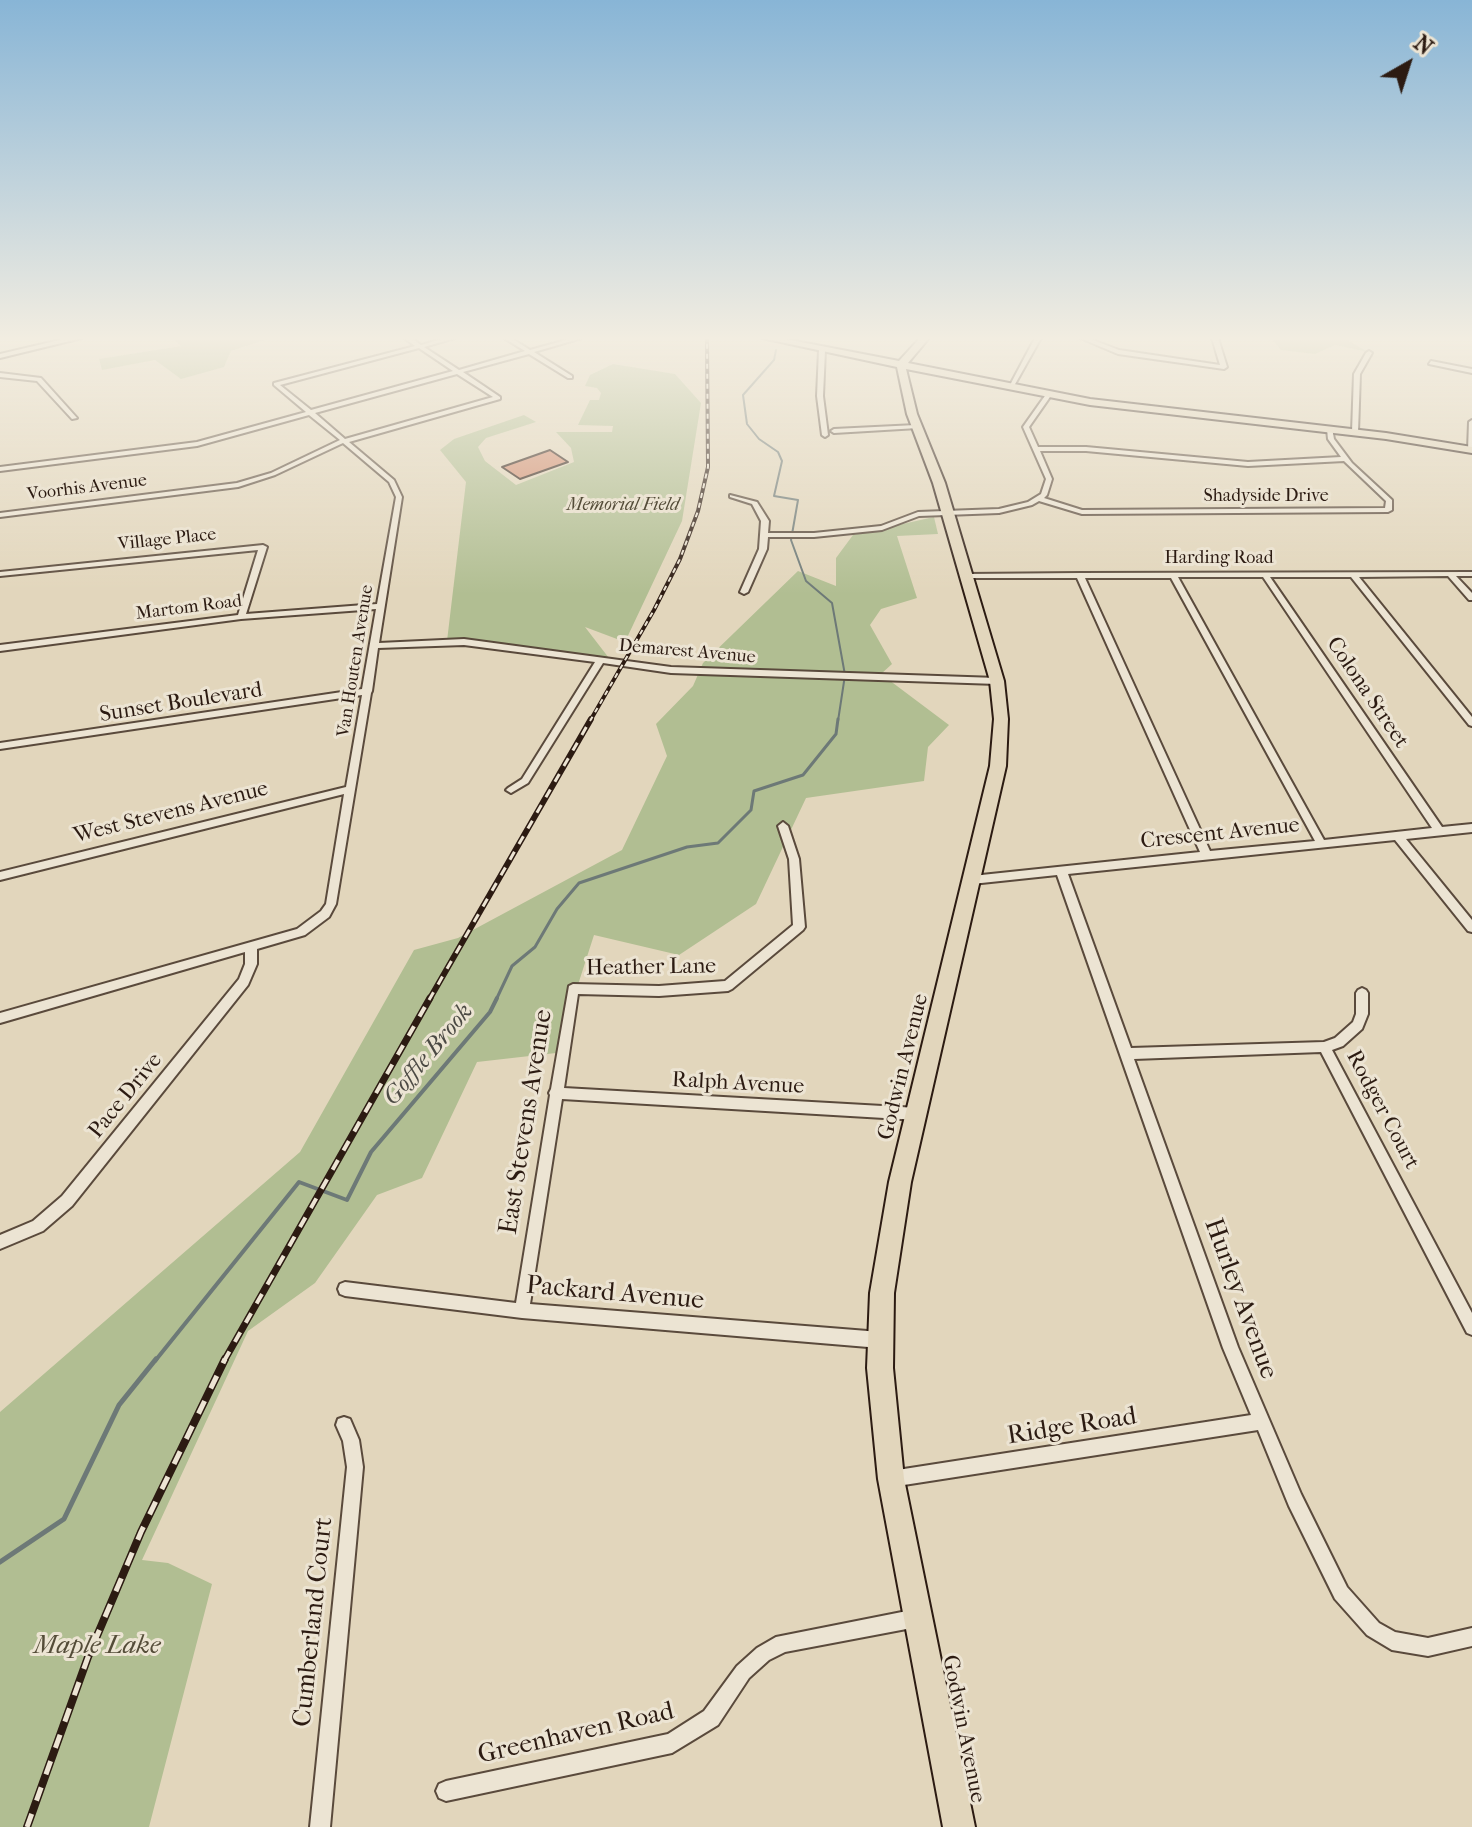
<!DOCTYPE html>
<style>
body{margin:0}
#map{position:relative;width:1472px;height:1827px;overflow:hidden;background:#e2d6bc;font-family:"IM FELL French Canon",serif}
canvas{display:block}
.north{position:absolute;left:1368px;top:24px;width:80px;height:80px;-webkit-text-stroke:6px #ece4d3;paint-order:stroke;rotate:39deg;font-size:22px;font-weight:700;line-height:32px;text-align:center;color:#2c1b12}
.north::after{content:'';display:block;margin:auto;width:28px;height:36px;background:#2c1b12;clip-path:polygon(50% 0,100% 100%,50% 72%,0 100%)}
</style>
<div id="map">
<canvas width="1472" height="1827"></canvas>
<div class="north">N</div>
</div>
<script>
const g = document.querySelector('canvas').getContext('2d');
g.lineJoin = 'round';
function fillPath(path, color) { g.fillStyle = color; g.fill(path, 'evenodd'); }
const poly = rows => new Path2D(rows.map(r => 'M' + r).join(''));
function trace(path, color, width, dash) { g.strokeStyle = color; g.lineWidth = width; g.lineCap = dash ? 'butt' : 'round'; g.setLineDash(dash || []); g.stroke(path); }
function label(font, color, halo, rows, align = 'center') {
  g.font = font + ' "IM FELL French Canon",serif'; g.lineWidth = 6; g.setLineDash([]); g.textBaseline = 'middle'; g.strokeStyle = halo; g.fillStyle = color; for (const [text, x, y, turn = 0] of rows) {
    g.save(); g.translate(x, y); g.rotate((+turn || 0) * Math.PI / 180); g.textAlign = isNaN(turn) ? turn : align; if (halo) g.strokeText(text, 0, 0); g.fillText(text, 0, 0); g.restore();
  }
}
const green = poly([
 [173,338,271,338,231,351,224,367,181,379,155,360,102,370,99,359,181,346],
 [1271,338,1344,338,1368,352,1335,345,1315,354,1281,350],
 [613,364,675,374,701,403,682,521,625,642,585,627,612,662,447,641,466,482,440,450,454,439,524,415,536,422,486,438,478,447,485,461,516,485,574,462,571,448,556,432,612,432,613,426,578,425,590,400,599,400,601,393,597,388,585,386,590,375],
 [934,517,938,534,897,536,917,598,881,609,870,625,892,664,881,674,949,725,928,747,924,781,806,798,756,904,679,955,594,935,556,1053,477,1062,422,1178,377,1195,315,1283,248,1331,142,1560,168,1563,212,1584,149,1827,0,1827,0,1412,300,1152,414,950,458,938,622,850,667,756,656,724,693,686,703,663,798,571,836,586,836,558,853,535]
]);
const streamFar3 = poly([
 [776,350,774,360,743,395,747,424,759,439,778,452,782,461,774,496,798,500,791,540,806,581,832,603,845,675,838,721]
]);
const streamFar2 = poly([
 [496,1000,512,966,535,947,557,909,579,883,687,847,718,843,751,810,754,791,803,775,836,734,838,719]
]);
const streamFar1 = poly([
 [155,1361,299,1182,347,1200,371,1152,490,1012,497,998]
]);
const stream = poly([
 [0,1562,64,1519,119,1405,156,1359]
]);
const building = poly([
 [550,450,568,462,520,479,502,467,550,450]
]);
const minor = poly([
 [404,338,411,338,421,345,446,338,455,338,424,347,459,370,525,351,504,338,511,338,530,350,573,338,582,338,534,352,572,376,572,378,568,378,529,354,463,372,500,397,500,399,349,442,394,480,402,497,379,643,464,639,671,667,997,678,1001,681,997,684,671,673,603,663,528,783,511,793,506,790,508,788,522,779,595,662,464,645,378,648,372,691,371,693,336,904,329,917,305,935,257,949,257,964,248,985,72,1206,43,1231,0,1249,0,1235,33,1221,62,1196,239,979,245,964,245,952,0,1023,0,1013,297,929,321,911,326,904,344,794,0,880,0,872,346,787,362,695,0,749,0,743,362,689,376,609,241,619,0,651,0,645,238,615,258,550,0,576,0,572,263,545,267,547,246,614,377,604,396,497,389,482,343,443,275,475,238,487,0,517,0,513,237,483,271,473,340,440,309,415,197,446,0,471,0,467,197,442,306,412,274,385,274,383,415,346,404,338],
 [419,348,453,371,311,410,280,385,419,348],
 [457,374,493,397,345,439,315,413,457,374],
 [1035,338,1041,338,1014,386,1009,387,1035,338],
 [1080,338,1088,338,1119,350,1220,365,1212,338,1218,338,1227,367,1224,369,1118,354,1080,338],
 [822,348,825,350,823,396,828,435,825,437,822,435,817,396,819,350,822,348],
 [1369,351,1372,353,1360,374,1358,432,1355,434,1352,432,1354,374,1366,353,1369,351],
 [1431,361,1472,369,1472,373,1429,364,1431,361],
 [0,373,41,378,77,418,72,419,37,381,0,377,0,373],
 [1049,392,1052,394,1029,427,1038,447,1086,447,1248,462,1341,457,1328,439,1327,429,1332,428,1334,439,1352,463,1392,500,1392,510,1388,512,1082,514,1039,501,1032,505,999,513,919,516,882,530,814,537,768,537,767,549,748,592,744,594,740,592,759,549,761,521,752,504,730,497,730,495,757,502,769,521,768,533,814,533,881,526,918,512,999,509,1028,502,1041,494,1046,479,1023,427,1047,393,1049,392],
 [1040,451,1086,451,1248,466,1344,461,1386,501,1385,508,1082,510,1044,498,1047,495,1052,479,1040,451],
 [1472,420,1472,452,1471,452,1468,450,1469,422,1472,420],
 [916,425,918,426,918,428,834,433,831,431,834,429,916,425],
 [1472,572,1472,576,1456,576,1472,593,1472,600,1469,600,1448,576,1359,577,1472,717,1472,726,1469,725,1351,577,1270,577,1442,827,1472,824,1472,832,1406,839,1472,920,1472,932,1468,931,1395,840,1068,874,1131,1048,1324,1042,1335,1038,1353,1022,1356,1014,1356,993,1358,990,1362,988,1366,990,1368,993,1368,1014,1362,1029,1343,1046,1332,1050,1472,1313,1472,1335,1467,1333,1321,1052,1134,1059,1238,1347,1301,1494,1347,1587,1379,1623,1395,1632,1428,1638,1472,1628,1472,1646,1428,1656,1392,1650,1367,1635,1335,1599,1289,1506,1258,1430,891,1487,885,1485,883,1479,885,1473,891,1471,1251,1415,1223,1348,1057,875,972,884,967,880,972,876,1200,852,1077,578,966,578,962,576,966,574,1080,573,1472,572],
 [1178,577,1263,577,1432,828,1324,840,1178,577],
 [1085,578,1171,578,1315,841,1210,851,1085,578],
 [783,822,788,826,799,859,805,927,803,930,732,989,728,991,659,996,578,994,564,1088,918,1108,923,1110,924,1114,923,1118,918,1120,562,1099,530,1304,880,1332,885,1335,888,1340,885,1345,880,1348,522,1318,345,1296,340,1294,338,1289,340,1284,345,1282,516,1303,550,1095,549,1093,551,1089,569,986,573,984,659,986,725,981,793,925,789,859,778,826,783,822],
 [344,1417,350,1419,359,1440,363,1467,330,1827,310,1827,347,1467,343,1441,336,1425,338,1419,344,1417],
 [917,1609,923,1612,926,1618,923,1624,917,1627,785,1652,769,1660,749,1678,718,1725,672,1753,446,1801,439,1798,436,1791,439,1784,446,1781,668,1734,704,1711,737,1666,757,1648,776,1637,917,1609]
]);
const secondary = poly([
 [68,338,82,338,0,358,0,354,68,338]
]);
const primary = poly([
 [762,338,780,338,899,361,920,338,929,338,908,363,1090,399,1386,433,1472,447,1472,453,1386,439,1090,405,906,369,917,414,945,483,1004,681,1008,719,1006,766,911,1182,894,1293,893,1368,904,1479,975,1827,943,1827,878,1479,867,1368,870,1293,889,1182,990,766,994,719,990,681,933,483,907,414,897,367,762,338]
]);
const railFar3 = poly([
 [590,721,654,610,680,559,698,511,708,467,707,338]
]);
const railFar2 = poly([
 [429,1000,591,719]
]);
const railFar1 = poly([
 [224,1361,430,998]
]);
const rail = poly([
 [27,1827,88,1657,141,1532,225,1359]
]);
const farStreetnames = [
 ["Voorhis Avenue",87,488,-7],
 ["Shadyside Drive",1266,497],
 ["Village Place",167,540,-6],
 ["Harding Road",1219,559],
 ["Martom Road",189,608,-7],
 ["Demarest Avenue",687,652,5],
 ["Van Houten Avenue",356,661,-81]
];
const farParknames = [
 ["Memorial Field",623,506]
];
const streetNames = [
 ["Colona Street",1367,693,56],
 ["Sunset Boulevard",181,703,-9],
 ["West Stevens Avenue",171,813,-14],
 ["Crescent Avenue",1220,834,-6],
 ["Heather Lane",651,968,-1],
 ["Godwin Avenue",904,1067,-76],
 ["Ralph Avenue",738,1084,3],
 ["Pace Drive",126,1096,-51],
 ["Rodger Court",1382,1110,62],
 ["Godwin Avenue",963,1729,79]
];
const waterNames = [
 ["Goffle Brook",429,1055,-50]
];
const nearStreetnames = [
 ["East Stevens Avenue",527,1122,-81],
 ["Packard Avenue",615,1294,5],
 ["Hurley Avenue",1240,1299,70],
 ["Ridge Road",1072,1427,-9],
 ["Cumberland Court",314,1622,-84],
 ["Greenhaven Road",576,1734,-13]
];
const nearParknames = [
 ["Maple Lake",97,1647]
];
fillPath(green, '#b1be92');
trace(streamFar3, '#6d7977', 2);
trace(streamFar2, '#6d7977', 3);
trace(streamFar1, '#6d7977', 4);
trace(stream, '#6d7977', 5);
fillPath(building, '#d28c6f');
trace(building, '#2c1b12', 2);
trace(minor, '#5a4a3c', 4);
trace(secondary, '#2c1b12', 4);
trace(primary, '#2c1b12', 4);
fillPath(minor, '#ece4d3');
fillPath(secondary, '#ece4d3');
fillPath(primary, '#e2d6bc');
trace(railFar3, '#2c1b12', 4);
trace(railFar2, '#2c1b12', 6);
trace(railFar1, '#2c1b12', 7);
trace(rail, '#2c1b12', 8);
trace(railFar3, '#ece4d3', 2, [5]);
trace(railFar2, '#ece4d3', 3, [9]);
trace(railFar1, '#ece4d3', 4, [11]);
trace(rail, '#ece4d3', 5, [14]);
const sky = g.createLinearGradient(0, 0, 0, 594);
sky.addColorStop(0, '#88b5d6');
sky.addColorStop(0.57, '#f2ede1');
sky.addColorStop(1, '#f2ede100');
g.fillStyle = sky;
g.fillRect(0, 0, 1472, 594);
label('18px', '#2c1b12', '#ece4d3', farStreetnames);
label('italic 18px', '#544c38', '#ece4d3', farParknames);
label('22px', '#2c1b12', '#ece4d3', streetNames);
label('italic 24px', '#4c4a44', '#ece4d3', waterNames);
label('26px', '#2c1b12', '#ece4d3', nearStreetnames);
label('italic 26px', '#544c38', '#ece4d3', nearParknames);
</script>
